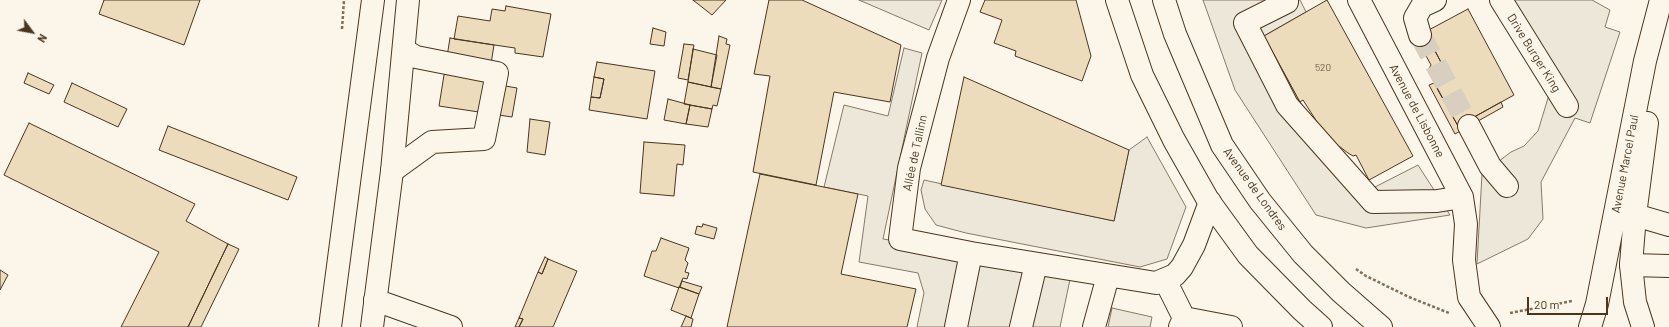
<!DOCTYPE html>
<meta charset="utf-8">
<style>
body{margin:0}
#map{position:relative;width:1669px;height:327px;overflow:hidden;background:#fbf6e9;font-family:Barlow,sans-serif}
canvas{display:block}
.north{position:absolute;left:12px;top:12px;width:40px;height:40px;-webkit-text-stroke:3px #fbf6e9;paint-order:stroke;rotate:122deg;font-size:11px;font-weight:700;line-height:16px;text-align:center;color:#4a3520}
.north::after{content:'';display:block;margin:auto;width:14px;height:18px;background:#4a3520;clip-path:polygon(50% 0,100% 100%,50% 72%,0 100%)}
.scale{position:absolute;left:1527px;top:297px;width:81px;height:18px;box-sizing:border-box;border:2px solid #4a3520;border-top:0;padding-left:5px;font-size:12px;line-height:14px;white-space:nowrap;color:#4a3520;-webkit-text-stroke:3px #fbf6e9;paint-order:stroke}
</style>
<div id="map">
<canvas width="1669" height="327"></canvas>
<div class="north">N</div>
<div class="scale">20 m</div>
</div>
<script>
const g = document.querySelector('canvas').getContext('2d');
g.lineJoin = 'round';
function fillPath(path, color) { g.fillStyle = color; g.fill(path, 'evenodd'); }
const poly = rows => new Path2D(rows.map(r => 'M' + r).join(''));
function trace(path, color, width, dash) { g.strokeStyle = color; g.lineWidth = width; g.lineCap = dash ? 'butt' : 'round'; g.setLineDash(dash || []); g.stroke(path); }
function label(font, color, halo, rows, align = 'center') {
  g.font = font + ' Barlow,sans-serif'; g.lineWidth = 3; g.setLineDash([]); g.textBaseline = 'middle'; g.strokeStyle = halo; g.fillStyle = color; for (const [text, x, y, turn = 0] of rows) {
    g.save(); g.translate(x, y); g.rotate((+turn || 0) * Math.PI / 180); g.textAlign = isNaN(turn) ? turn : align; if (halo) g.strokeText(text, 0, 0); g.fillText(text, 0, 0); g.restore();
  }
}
const parking = poly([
 [859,0,942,0,929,30,859,0],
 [1203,0,1300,0,1306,12,1264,36,1300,102,1328,143,1375,187,1418,165,1450,215,1366,228,1316,215,1235,90,1203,0],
 [1513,0,1592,0,1610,10,1605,27,1620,32,1590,123,1575,118,1541,182,1543,219,1528,239,1477,264,1482,174,1511,152,1524,146,1538,131,1555,75,1513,0],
 [904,48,922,53,883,239,1072,270,1060,327,917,327,924,293,918,273,859,262,868,196,824,187,844,105,888,116,904,48],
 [1147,137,1186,207,1167,259,1140,267,966,233,936,225,925,209,921,190,924,180,1114,221,1129,150,1147,137],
 [1112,308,1152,317,1150,327,1108,327,1112,308]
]);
const building = poly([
 [104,0,200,0,184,45,99,14,104,0],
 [693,0,726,0,712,15,693,0],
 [769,0,802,0,901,45,890,102,834,92,816,185,753,172,770,76,754,74,769,0],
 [985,0,1076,0,1091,56,1082,81,1015,56,1016,51,994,43,1002,20,980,12,985,0],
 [1327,0,1413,156,1369,180,1356,155,1353,156,1348,153,1331,140,1319,125,1303,100,1300,102,1264,36,1327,0],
 [506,6,551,14,543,57,515,53,515,48,454,39,458,16,490,21,492,9,505,11,506,6],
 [1468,9,1514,95,1458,126,1429,73,1443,66,1425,32,1468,9],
 [653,28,666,32,664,46,650,44,653,28],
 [1425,32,1443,66,1429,73,1428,70,1431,65,1416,37,1425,32],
 [719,36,727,39,726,44,730,45,721,89,711,87,719,36],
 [450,38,494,45,488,83,517,88,512,117,439,106,450,38],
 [684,44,694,45,688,80,678,78,684,44],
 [693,49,717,55,711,87,688,82,693,49],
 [597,62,655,71,647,119,589,110,591,97,600,98,604,79,594,77,597,62],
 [28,73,54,85,49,94,24,83,28,73],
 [594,77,604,79,600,98,591,97,594,77],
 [964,77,1129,150,1114,221,941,185,964,77],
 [688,82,721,89,717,106,713,105,712,109,684,104,688,82],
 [72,83,127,109,118,127,64,102,72,83],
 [1434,83,1458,126,1501,102,1503,107,1455,134,1429,85,1434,83],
 [668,99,690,105,686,124,664,120,668,99],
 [690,105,712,109,708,127,686,124,690,105],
 [530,119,550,122,545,155,527,152,530,119],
 [29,123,195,204,186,221,228,244,188,327,121,327,159,252,4,175,29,123],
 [168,126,297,177,288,200,159,150,168,126],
 [644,142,685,145,683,165,677,164,674,196,640,193,644,142],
 [760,174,858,194,841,274,916,289,907,327,727,327,760,174],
 [703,224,717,228,714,239,695,234,697,226,702,227,703,224],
 [661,238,689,248,685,260,688,263,685,272,689,273,687,279,683,278,679,288,644,276,652,251,656,251,661,238],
 [228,244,239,249,201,327,188,327,228,244],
 [545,257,548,259,542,274,538,272,545,257],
 [548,259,577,271,553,327,519,327,523,319,519,318,538,272,542,274,548,259],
 [0,270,8,275,0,290,0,270],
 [682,281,702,287,699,294,680,287,682,281],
 [679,287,699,294,691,318,671,310,679,287],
 [686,316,693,319,691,327,681,327,686,316],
 [519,318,523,319,519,327,515,327,519,318]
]);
const minorTunnel = poly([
 [1420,35,1469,126]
]);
const path = poly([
 [342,29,344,0],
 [1356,269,1366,276,1409,297,1449,313],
 [1510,313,1572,301]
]);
const minor = poly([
 [959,0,938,58,909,168,900,239,971,253,1156,283,1175,275,1182,267,1194,245,1210,202],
 [1286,0,1287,2,1245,23,1287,105,1373,202,1437,201,1462,197],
 [1359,0,1462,197,1466,224,1464,260,1469,297,1489,327],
 [1501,0,1567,106],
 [1420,35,1415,18,1422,6,1435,0],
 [1469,126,1490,166,1507,186],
 [392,171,432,142,484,139,497,73,416,57,404,50],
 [1635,215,1669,225],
 [1631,265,1669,266],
 [1165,280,1184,318,1180,327],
 [375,300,451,327],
 [1184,318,1231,327],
 [956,327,971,253],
 [1021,327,1036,264],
 [1094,327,1108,276]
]);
const major = poly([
 [1117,0,1142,75,1174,140,1208,200,1248,255,1302,310,1321,327],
 [1164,0,1175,34,1222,145,1260,201,1303,254,1341,292,1381,327],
 [330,327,373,0],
 [372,327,392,171,408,0],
 [1590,327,1597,304,1645,61,1661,0],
 [1643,327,1635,302,1631,265,1635,215,1647,123]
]);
const numberNames = [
 ["520",1323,68]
];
const streetNames = [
 ["Drive Burger King",1534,53,58],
 ["Avenue de Lisbonne",1417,111,62],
 ["Allée de Tallinn",915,153,-78],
 ["Avenue Marcel Paul",1625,164,-79],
 ["Avenue de Londres",1255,189,54]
];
fillPath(parking, '#ede7d9');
trace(parking, '#887966', 1);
fillPath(building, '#ecdcbc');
trace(building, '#4a3520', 1);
trace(minorTunnel, '#d8cfc1', 22, [22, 11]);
trace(minor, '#4a3520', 24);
trace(major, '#4a3520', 24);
trace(path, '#7f6f5c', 2.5, [3, 2]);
trace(minor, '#fbf6e9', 22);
trace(major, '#fbf6e9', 22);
label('10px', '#725f47', null, numberNames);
label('12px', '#4a3520', '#fbf6e9', streetNames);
</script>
